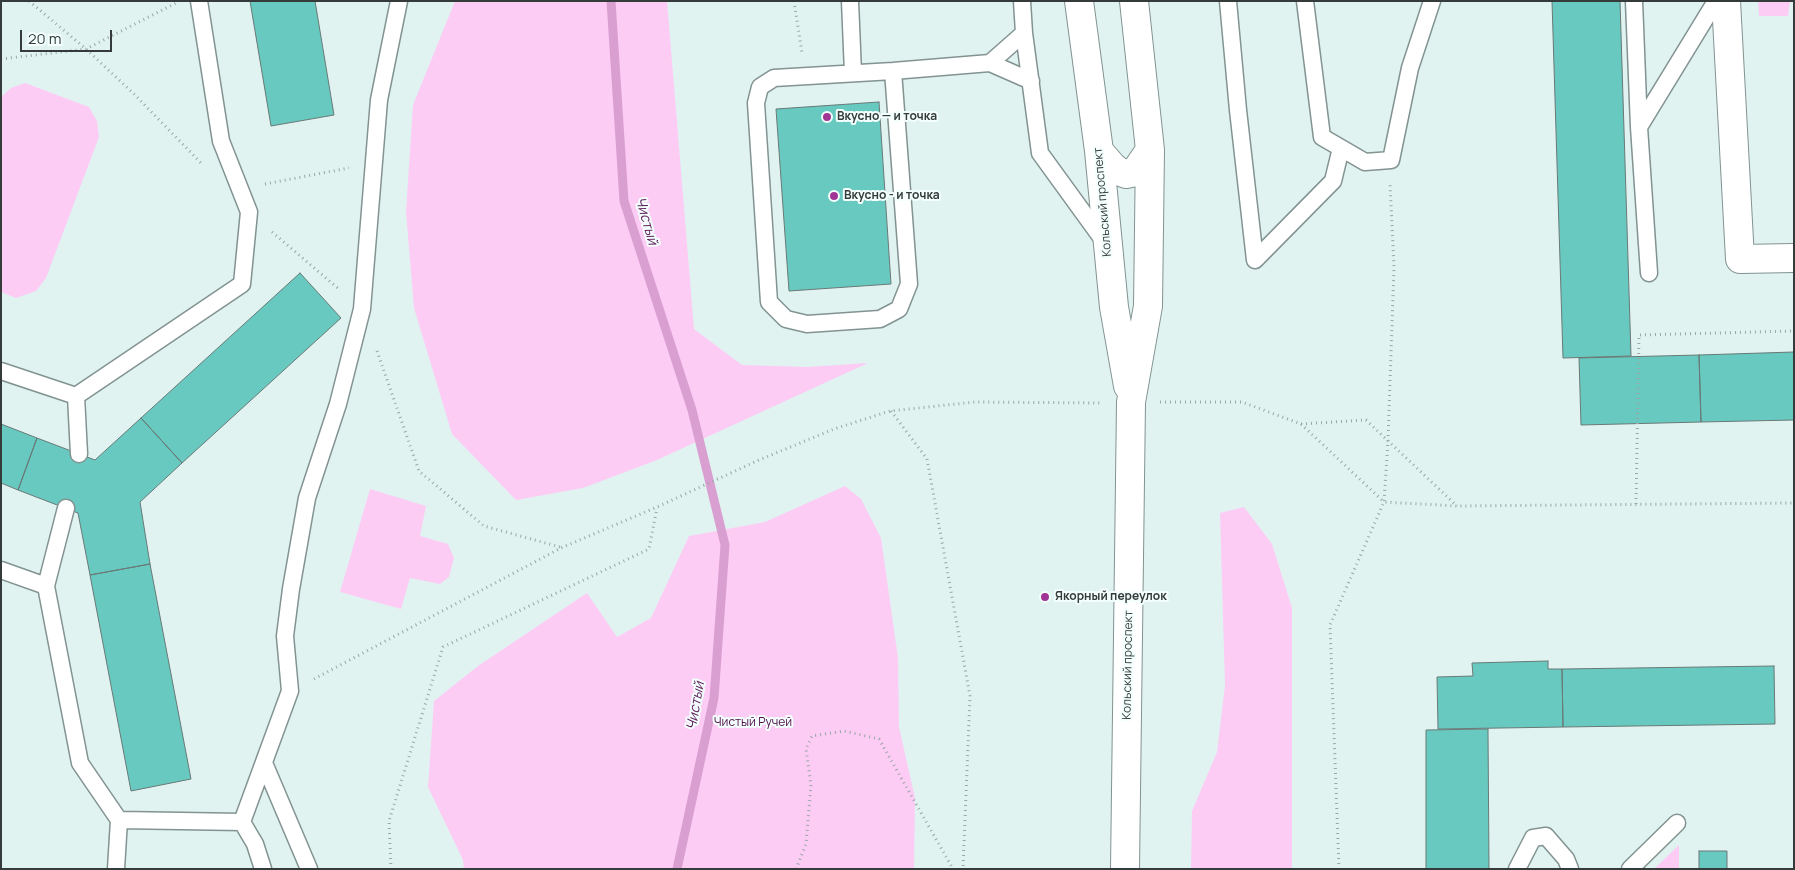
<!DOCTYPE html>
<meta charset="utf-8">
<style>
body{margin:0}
#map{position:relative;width:1795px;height:870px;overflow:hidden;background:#e0f3f1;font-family:Manrope,sans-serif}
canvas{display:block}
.frame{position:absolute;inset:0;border:2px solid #343b3a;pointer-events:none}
.scale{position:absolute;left:20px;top:30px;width:92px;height:22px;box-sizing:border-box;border:2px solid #343b3a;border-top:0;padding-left:6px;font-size:15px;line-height:18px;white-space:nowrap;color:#343b3a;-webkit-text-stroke:4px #f3fffd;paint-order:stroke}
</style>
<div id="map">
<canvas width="1795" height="870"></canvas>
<div class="frame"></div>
<div class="scale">20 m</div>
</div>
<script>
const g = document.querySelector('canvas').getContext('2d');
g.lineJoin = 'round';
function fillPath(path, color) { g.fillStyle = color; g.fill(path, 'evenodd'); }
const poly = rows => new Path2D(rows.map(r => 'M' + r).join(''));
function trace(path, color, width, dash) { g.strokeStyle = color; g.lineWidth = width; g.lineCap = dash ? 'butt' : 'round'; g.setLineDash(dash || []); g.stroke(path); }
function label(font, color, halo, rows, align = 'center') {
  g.font = font + ' Manrope,sans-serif'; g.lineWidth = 4; g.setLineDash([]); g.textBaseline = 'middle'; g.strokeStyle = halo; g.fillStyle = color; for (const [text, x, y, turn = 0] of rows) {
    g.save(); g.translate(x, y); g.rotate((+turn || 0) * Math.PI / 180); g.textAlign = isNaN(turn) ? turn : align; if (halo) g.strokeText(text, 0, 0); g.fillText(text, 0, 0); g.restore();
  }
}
const green = poly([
 [455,1,667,1,694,329,742,365,807,367,868,363,657,460,583,488,516,500,452,434,414,308,406,212,413,105],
 [1758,1,1790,1,1788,16,1759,16],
 [25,83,89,107,97,121,99,137,46,278,36,291,16,298,1,292,1,97,11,88],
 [845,486,861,499,881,538,898,658,899,727,915,798,914,869,464,869,463,860,428,787,434,701,478,666,587,593,617,637,651,618,689,536,765,522],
 [370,489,426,506,420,536,448,544,454,558,449,577,440,584,410,578,401,609,340,592],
 [1244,507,1272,544,1292,608,1292,869,1191,869,1192,811,1217,752,1225,685,1220,513],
 [1679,845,1679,869,1654,869]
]);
const stream = poly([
 [611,1,624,201,692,410,725,545,714,698,677,869]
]);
const building = poly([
 [250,1,315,1,334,115,271,126,250,1],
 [1552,1,1620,1,1631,356,1563,358,1552,1],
 [879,102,891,284,789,291,776,109,879,102],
 [300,273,341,318,182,463,141,418,300,273],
 [1794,352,1794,420,1701,422,1699,355,1794,352],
 [1699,355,1701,422,1581,425,1579,358,1699,355],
 [141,418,182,463,140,502,150,564,90,575,78,513,18,490,37,438,95,460,141,418],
 [1,424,37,438,18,490,1,483,1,424],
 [150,564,191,779,131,791,90,575,150,564],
 [1548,661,1548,669,1562,669,1563,727,1438,729,1437,677,1473,676,1472,663,1548,661],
 [1774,666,1775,724,1563,727,1562,669,1774,666],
 [1488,729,1489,869,1426,869,1426,730,1488,729],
 [1699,851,1727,851,1727,869,1699,869,1699,851]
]);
const path = poly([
 [29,1,86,49,134,94,203,165],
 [794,1,802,53],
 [1,59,86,49,176,3],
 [265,184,349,168],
 [272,232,340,290],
 [377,351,419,471,484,526,560,547],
 [1160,402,1242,402,1301,424,1366,420,1457,506],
 [891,411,927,459,970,696,963,869],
 [1301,424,1384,502,1388,441,1394,267,1390,183],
 [1636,504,1639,335,1794,331],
 [314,679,561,548,657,507,759,460,834,429,890,411,975,402,1102,403],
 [391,869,389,821,443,647,649,549,657,508],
 [796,869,806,844,811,785,806,749,812,736,844,731,879,739,953,869],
 [1339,869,1330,625,1384,502,1457,506,1794,503]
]);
const lane = poly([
 [850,1,853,73],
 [1022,1,1024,33,1040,153,1106,244],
 [1228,1,1238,110,1255,260,1333,181,1341,148],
 [1305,1,1322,137,1365,162,1391,160,1410,68,1432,1],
 [1634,1,1639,127],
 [990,63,1024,33],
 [893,71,909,284,899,309,880,319,807,324,786,319,769,302,756,103,760,87,774,78,893,71,990,63,1031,81],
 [1649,273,1639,127,1716,1],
 [1,371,76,396],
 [79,454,76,396,242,284,249,212,221,141,199,1],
 [66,508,46,586,80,763,119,820,242,822],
 [1,570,46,586],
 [264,763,309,869],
 [242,822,290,691,285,636,291,589,307,498,338,404,362,309,379,100,399,1],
 [242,822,255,844,263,869],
 [116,869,119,820],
 [1517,869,1533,838,1546,836,1566,859,1570,869],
 [1630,869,1677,823]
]);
const street = poly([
 [1726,1,1740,259,1794,258]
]);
const primary = poly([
 [1079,1,1099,151,1114,307,1128,386],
 [1099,151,1112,166,1118,171,1126,174,1135,172,1150,150],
 [1125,869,1131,402,1148,306,1150,150,1134,1]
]);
const markers = [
 [827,117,5,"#a03595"],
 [834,196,5,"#a03595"],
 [1045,597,5,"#a03595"]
];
const poiNames = [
 ["Вкусно — и точка",837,117],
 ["Вкусно - и точка",844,196],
 ["Якорный переулок",1055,597]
];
const streetNames = [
 ["Кольский проспект",1103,202,-95],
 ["Кольский проспект",1128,665,-89]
];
const parkNames = [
 ["Чистый Ручей",753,723]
];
const waterNames = [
 ["Чистый",646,221,74],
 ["Чистый",696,706,-80]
];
fillPath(green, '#fdccf5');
trace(stream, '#d99fd0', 9);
fillPath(building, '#68c9c0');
trace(building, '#687976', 1);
trace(lane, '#829391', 19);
trace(street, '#829391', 30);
trace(primary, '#829391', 30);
trace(path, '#99a7a5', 3, [1, 4]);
trace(lane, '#fff', 16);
trace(street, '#fff', 28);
trace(primary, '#fff', 28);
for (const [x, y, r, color] of markers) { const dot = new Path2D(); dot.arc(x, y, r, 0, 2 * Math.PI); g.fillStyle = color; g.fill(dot); trace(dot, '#f3fffd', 2); }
label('bold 12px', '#343b3a', '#f3fffd', poiNames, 'left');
label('12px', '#343b3a', '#f3fffd', streetNames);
label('12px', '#510d4b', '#f3fffd', parkNames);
label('italic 14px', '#62205c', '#f3fffd', waterNames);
</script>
